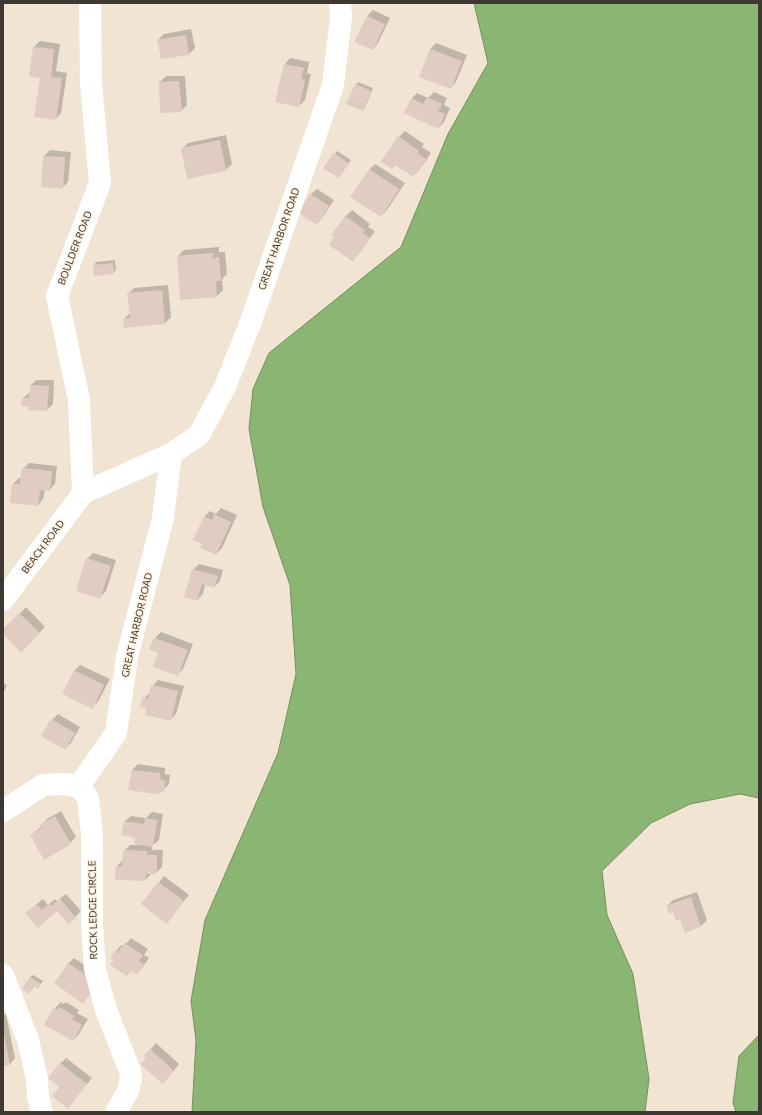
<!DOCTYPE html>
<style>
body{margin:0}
#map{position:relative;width:762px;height:1115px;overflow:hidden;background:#f1e4d3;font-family:Commissioner,sans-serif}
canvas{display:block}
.frame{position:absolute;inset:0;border:4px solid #3d3831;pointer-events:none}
</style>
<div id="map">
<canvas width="762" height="1115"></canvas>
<div class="frame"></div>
</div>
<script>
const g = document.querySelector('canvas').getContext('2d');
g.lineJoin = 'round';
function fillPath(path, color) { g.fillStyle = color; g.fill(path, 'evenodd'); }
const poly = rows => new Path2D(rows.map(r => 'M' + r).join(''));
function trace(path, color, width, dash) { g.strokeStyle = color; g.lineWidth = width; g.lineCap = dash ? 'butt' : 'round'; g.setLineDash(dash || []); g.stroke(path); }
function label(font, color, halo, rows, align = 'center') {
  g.font = font + ' Commissioner,sans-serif'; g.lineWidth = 3; g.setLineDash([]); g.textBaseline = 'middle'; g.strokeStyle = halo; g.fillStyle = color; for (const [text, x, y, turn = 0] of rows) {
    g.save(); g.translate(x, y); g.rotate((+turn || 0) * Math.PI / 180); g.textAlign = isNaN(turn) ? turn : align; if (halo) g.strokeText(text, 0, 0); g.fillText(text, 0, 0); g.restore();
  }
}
const water = poly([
 [474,3,759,3,759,798,740,794,690,804,651,823,602,871,607,915,633,974,649,1079,645,1112,192,1112,196,1040,191,1001,205,920,278,753,296,674,290,585,263,507,249,429,253,389,269,353,401,247,448,134,488,63,474,3],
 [759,1035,759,1112,736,1112,733,1103,739,1056,759,1035]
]);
const shadow = poly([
 [373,10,390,18,378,43,373,49,367,16],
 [191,29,195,48,189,54,158,40,164,34],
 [40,41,60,44,56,71,67,73,61,113,55,119,41,77,30,76,34,47],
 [436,43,467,55,456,82,451,88,430,49],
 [290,58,309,62,307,73,311,74,305,100,299,106,285,64],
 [166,76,185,76,187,105,181,111,160,82],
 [358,82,373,88,365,107,362,110,356,85],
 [434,92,447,98,444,105,450,108,444,122,438,128,411,99,417,93,428,98],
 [405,131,424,144,422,147,431,153,419,170,413,176,396,164,392,168,399,137],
 [226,135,232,164,226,170,188,178,182,149,188,143],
 [50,150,71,152,68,182,62,188,42,186,44,156],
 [337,151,351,160,339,177,325,168],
 [375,164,405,183,387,210,381,216,369,170],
 [317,189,334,200,322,218,317,224,299,213,311,194],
 [352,210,370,224,368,227,375,231,358,255,352,260,333,235,346,216],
 [219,247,219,252,225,252,227,274,222,279,223,290,217,296,178,256,184,250],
 [115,260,116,270,113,273,94,265,96,262],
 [168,285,171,317,165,323,125,327,124,319,130,313,128,294,134,288],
 [36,380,54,380,53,404,47,410,30,406,23,398,30,392,30,386],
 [29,463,57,466,55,484,49,490,45,490,43,499,38,505,11,502,13,484,19,478,22,478,23,469],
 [221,508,237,515,222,548,216,554,203,543,204,517,210,511,216,514],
 [93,553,116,560,106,591,100,597,87,559],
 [199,564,223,570,220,581,214,587,205,584,203,594,197,600,193,570],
 [26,607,45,627,21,651,3,633,3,631],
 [161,632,193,644,183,669,177,675,159,652,151,648,155,638],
 [80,665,110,679,98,702,92,707,74,671],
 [158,680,184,686,176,714,170,720,148,708,144,698,151,692,152,686],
 [3,683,7,685,3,694],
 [58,714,80,727,71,743,65,749,52,720],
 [138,764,165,768,165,774,170,775,169,784,163,790,132,770],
 [61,811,76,837,70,843,31,835,42,826,41,825,47,819],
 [152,812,163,814,159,840,152,846,152,850,163,850,162,867,156,873,151,874,145,880,117,866,123,860,124,851,130,845,141,845,125,821,131,816,146,818],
 [164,876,189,895,167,922,142,904],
 [697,892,707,920,701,926,680,918,667,906,673,900],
 [66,894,81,911,69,923,57,910,39,926,33,907,43,899,48,905,55,899,57,901],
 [131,938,148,949,144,955,149,958,142,968,136,974,131,971,127,975,115,960,116,951,121,945,124,946],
 [74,958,95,972,101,980,83,1002,55,982,69,963],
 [33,975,43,981,40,985,35,985,32,990,30,977],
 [61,1002,63,1004,66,1002,79,1010,77,1013,88,1019,79,1034,73,1040,55,1008],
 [6,1014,15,1058,10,1064,3,1065,3,1015],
 [156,1043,179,1064,169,1077,145,1056],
 [66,1058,92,1078,68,1107,60,1086,60,1064]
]);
const building = poly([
 [367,16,385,24,373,50,354,42],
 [186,35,189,55,161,59,157,40],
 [33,47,54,49,51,77,62,78,56,120,34,117,40,78,29,76],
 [430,49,462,61,451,89,419,77],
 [284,64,304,68,301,79,305,80,299,107,275,102],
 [179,81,182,112,160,113,159,82],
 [355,84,371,91,363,111,346,104],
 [427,97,442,104,438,111,445,114,438,129,404,113,411,98,423,104],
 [398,136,419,151,417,153,426,159,413,177,395,165,392,169,381,161],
 [220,140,226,171,187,179,181,148],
 [333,153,349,163,339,178,323,168],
 [43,156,65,157,63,189,41,187],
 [369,169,399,189,381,217,350,197],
 [310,194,329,206,317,225,298,213],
 [345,216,365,230,363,233,370,238,353,262,329,245,334,237,331,235],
 [213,253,213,258,219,257,221,281,216,281,217,297,180,300,177,256],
 [113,263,114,274,94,276,93,265],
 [162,290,165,324,124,328,123,319,130,318,127,293],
 [30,385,49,386,47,411,28,410,29,407,21,406,22,398,29,398],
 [22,468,52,471,50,491,40,490,38,506,10,503,12,484,20,484],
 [214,514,231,522,216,555,200,548,202,544,193,540,204,516,212,520],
 [86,558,111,566,100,599,76,591],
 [192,569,218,576,214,588,202,584,197,601,184,597],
 [19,613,40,633,21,653,3,634,3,629],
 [154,638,188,650,178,676,153,667,158,653,149,649],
 [74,670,104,685,93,709,62,694],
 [151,685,178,691,171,721,145,715,146,708,140,707,143,697,148,699],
 [51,719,75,733,65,750,41,736],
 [132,770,160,773,160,779,165,781,164,791,156,794,128,790],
 [55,816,71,844,44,860,30,835,42,828,40,825],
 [145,818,157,820,153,847,134,844,135,838,121,835,124,821,144,824],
 [123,850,147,851,147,855,157,855,157,874,146,874,145,881,115,880,116,866,122,866],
 [158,882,184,901,167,924,141,904],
 [691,897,701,927,685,933,680,919,676,921,673,912,669,914,666,906],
 [60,899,76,918,68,924,57,911,38,928,25,913,36,904,42,910,49,904,51,906],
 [124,943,143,955,139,961,144,964,137,975,130,971,127,976,110,965,113,960,110,958,115,950,118,952],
 [68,963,90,978,96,986,83,1004,54,983],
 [30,977,41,984,38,989,34,986,29,994,22,989],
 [54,1007,58,1010,59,1007,74,1016,72,1019,82,1025,73,1041,44,1025],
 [4,1034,10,1065,3,1066,3,1035],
 [150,1049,174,1071,163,1084,140,1064,146,1058,143,1056],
 [60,1063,87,1084,68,1109,52,1096,59,1087,48,1078]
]);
const minor = poly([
 [83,493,79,400,57,296,100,183,91,84,90,3],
 [83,493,171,454],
 [3,600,83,493],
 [79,786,116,733,127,657,163,518,171,454,199,435,225,387,250,324,333,85,341,17,340,3],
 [3,811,43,785,64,784,79,786,88,798,92,834,92,925,95,969,106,1010,130,1071,131,1078,128,1091,116,1112],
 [3,975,28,1040,37,1079,38,1097,42,1112]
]);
const streetNames = [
 ["GREAT HARBOR ROAD",279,239,-71],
 ["BOULDER ROAD",75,248,-69],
 ["BEACH ROAD",43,547,-53],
 ["GREAT HARBOR ROAD",137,625,-77],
 ["ROCK LEDGE CIRCLE",93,910,-91]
];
fillPath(water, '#8bb572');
trace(water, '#74905e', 1);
fillPath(shadow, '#0003');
fillPath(building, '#e1ccc4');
trace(minor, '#fff', 22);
label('10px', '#3d3831', '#fef1e0', streetNames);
</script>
